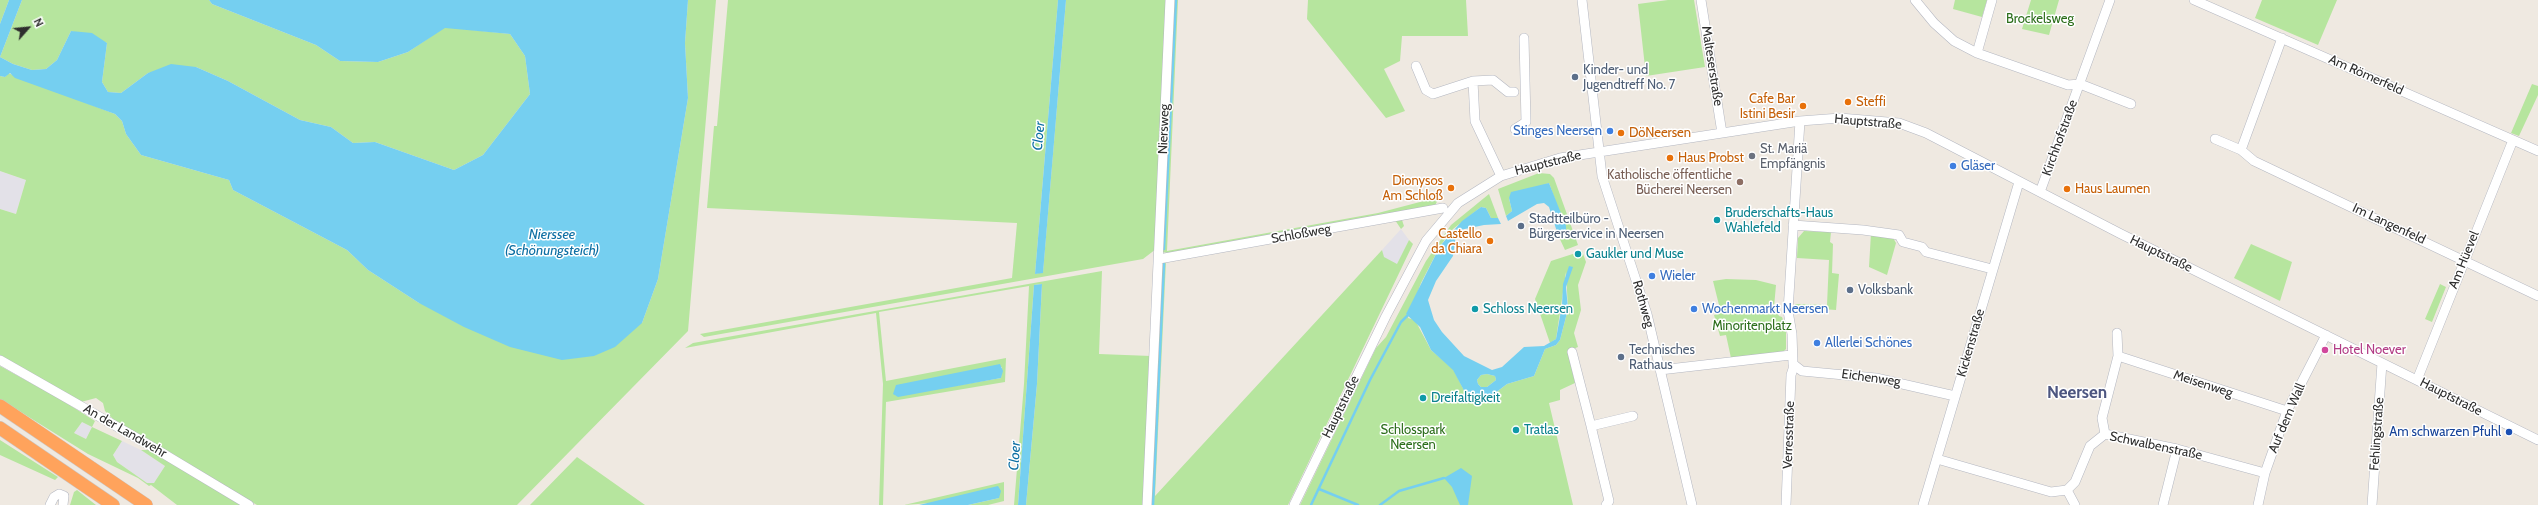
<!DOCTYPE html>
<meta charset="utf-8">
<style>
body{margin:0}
#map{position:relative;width:2538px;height:505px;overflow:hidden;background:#efe9e1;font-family:Cabin,sans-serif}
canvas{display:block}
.north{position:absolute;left:8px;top:8px;width:40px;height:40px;-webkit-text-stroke:3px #fff;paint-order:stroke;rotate:63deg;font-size:11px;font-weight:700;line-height:16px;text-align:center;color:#2e2e2e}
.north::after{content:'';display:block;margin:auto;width:14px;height:18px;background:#2e2e2e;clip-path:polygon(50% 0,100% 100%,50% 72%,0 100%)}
</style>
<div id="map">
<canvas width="2538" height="505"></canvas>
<div class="north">N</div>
</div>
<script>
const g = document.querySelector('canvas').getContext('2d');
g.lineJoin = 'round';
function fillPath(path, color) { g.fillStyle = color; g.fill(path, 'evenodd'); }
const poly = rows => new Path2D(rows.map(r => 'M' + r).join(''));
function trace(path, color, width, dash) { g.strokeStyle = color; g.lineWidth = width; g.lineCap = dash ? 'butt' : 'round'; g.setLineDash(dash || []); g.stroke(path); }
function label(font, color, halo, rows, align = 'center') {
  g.font = font + ' Cabin,sans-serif'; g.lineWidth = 3; g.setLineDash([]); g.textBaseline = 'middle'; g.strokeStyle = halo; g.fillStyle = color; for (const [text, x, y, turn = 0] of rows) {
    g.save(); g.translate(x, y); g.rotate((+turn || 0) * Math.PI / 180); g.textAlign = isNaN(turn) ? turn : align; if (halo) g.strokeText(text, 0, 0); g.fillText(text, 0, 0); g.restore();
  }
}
const industrial = poly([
 [0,171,26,180,16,214,0,209],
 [1401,229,1409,240,1397,265,1383,257,1382,250],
 [82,422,92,427,86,439,74,433],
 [122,441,141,450,165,466,154,483,147,483,117,462,113,455]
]);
const green = poly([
 [0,0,9,0,0,24],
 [22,0,209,0,212,4,316,45,340,61,378,62,408,52,445,27,510,34,525,56,530,94,483,155,454,170,375,142,353,143,331,127,300,120,228,81,196,67,148,73,121,93,108,92,102,82,107,43,71,31,57,60,46,69,32,70,13,64,0,57],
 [688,0,716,0,688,331,517,505,257,505,114,420,105,411,103,403,96,398,81,402,0,356,0,209,16,214,26,180,0,171,0,76,5,77,8,73,115,114,122,121,126,134,141,155,229,180,233,190,347,250,368,270,419,303,642,323,658,279,688,98,685,43],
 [728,0,1058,0,1035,274,1043,272,1066,0,1167,0,1156,249,1143,259,704,337,700,334,1012,278,1017,223,707,208,714,126,717,126],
 [1173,0,1178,0,1167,251,1378,213,1439,197,1435,206,1174,254,1162,252],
 [1308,0,1466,0,1468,36,1402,36,1400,61,1384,69,1405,111,1386,118,1307,19],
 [1668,0,1694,0,1705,67,1646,76,1638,4],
 [1955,0,1987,0,1982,17,1953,9],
 [2031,0,2059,0,2049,35,2022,29],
 [2262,0,2337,0,2318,45,2255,18],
 [2532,84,2538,86,2538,95,2519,136,2511,133],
 [1539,173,1550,174,1554,178,1578,245,1565,250,1558,235,1562,236,1567,233,1549,183,1509,198,1512,211,1506,216,1498,189],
 [1489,194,1498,218,1491,218,1486,208,1481,207,1453,229,1440,246,1421,283,1408,318,1415,320,1431,350,1453,369,1468,398,1486,400,1507,384,1534,376,1545,349,1556,345,1560,340,1568,309,1566,272,1556,339,1550,343,1535,299,1551,261,1582,251,1586,262,1578,285,1581,310,1574,333,1578,347,1568,351,1575,383,1560,390,1560,400,1549,403,1573,505,1300,505,1376,348,1386,337,1426,261,1451,225],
 [1396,219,1402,220,1404,226,1401,229,1395,220,1166,261,1155,496,1382,250,1384,257,1397,264,1409,240,1413,244,1288,505,1150,505,1161,262],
 [1804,231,1831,232,1830,242,1833,244,1832,273,1839,274,1836,310,1795,307,1795,304,1827,305,1829,260,1797,258,1798,238],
 [1871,233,1892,236,1896,243,1887,275,1869,267],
 [2251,244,2292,262,2280,301,2234,278],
 [1102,271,1099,354,1151,356,1144,505,1026,505,1037,384,1042,284,1034,285,1018,505,1014,505,1024,384,1029,286,879,312,886,381,1006,358,1005,382,886,402,883,505,879,505,883,384,876,313,685,348,693,343],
 [1002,367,1001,378,895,396],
 [1726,279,1756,280,1776,285,1774,307,1779,316,1782,317,1786,328,1786,349,1783,352,1731,358,1726,335,1720,336,1714,315,1721,313,1713,281],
 [2440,284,2446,287,2432,322,2425,319],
 [0,366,60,399,95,421,92,427,122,441,113,455,117,462,147,483,154,483,165,466,141,450,150,450,241,505,177,505,151,485,149,486,138,478,88,454,0,399],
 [82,422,92,427,86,439,74,433],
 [1487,374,1495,376,1496,380,1487,387,1481,387,1478,384,1477,380,1481,375],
 [0,440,58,477,55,480,0,455],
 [577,457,645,505,530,505],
 [1004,482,1004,501,988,505,968,505,999,498,904,505],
 [77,490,96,505,70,505,74,492]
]);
const water = poly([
 [9,0,22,0,0,57,13,64,32,70,46,69,57,60,71,31,92,33,107,43,102,82,108,92,121,93,148,73,171,64,196,67,228,81,300,120,331,127,353,143,375,142,454,170,483,155,530,94,525,56,510,34,445,28,408,52,378,62,340,61,316,45,212,4,209,0,688,0,685,43,688,98,658,279,642,323,615,347,594,356,562,360,510,347,464,327,419,303,368,270,347,250,233,190,229,180,141,155,126,134,122,121,115,114,15,78,10,73,5,77,0,76,0,24],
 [1058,0,1066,0,1043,273,1035,274],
 [1549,183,1566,226,1566,235,1558,235,1549,207,1544,203,1537,204,1508,221,1506,216,1512,211,1509,198,1511,192],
 [1481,207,1486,208,1491,218,1498,218,1501,224,1484,225,1460,230,1456,234,1453,256,1436,281,1428,300,1434,320,1442,332,1464,356,1492,370,1502,367,1524,347,1544,346,1556,339,1562,305,1563,284,1569,266,1573,267,1566,287,1568,309,1560,340,1556,345,1545,349,1534,376,1507,384,1486,400,1468,398,1453,370,1431,350,1420,327,1406,314,1440,246,1462,221],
 [1487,374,1495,376,1496,380,1487,387,1481,387,1478,384,1477,380,1481,375],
 [1042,284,1037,384,1026,505,1018,505,1034,285],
 [1000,364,1003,371,1001,378,898,397,893,394,896,385],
 [1461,468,1472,476,1468,505,1460,505,1452,487,1444,478],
 [998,486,1001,491,999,498,968,505,919,505]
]);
const stream = poly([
 [1164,249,1176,0],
 [1319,489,1358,505],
 [1153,505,1164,264],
 [1311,505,1370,380,1401,322,1407,316],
 [1380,505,1399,491,1444,478]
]);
const minor = poly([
 [1582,0,1602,176,1647,314,1692,505],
 [1701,0,1722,133],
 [1915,0,1934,23,1954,41,1977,53,2068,85,2080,84,2131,104],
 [2194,0,2538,151],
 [2282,38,2241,150,2254,161,2538,296],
 [1977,53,1992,0],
 [1416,66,1426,90,1433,94,1473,81,1475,121,1501,176],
 [1473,81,1493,80,1508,92,1514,92],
 [1800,121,1788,311,1792,334,1793,364,1802,371,1876,378,1955,396],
 [1515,129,1526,122,1524,38],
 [2215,139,2241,150],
 [2040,192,2110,0],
 [1793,225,1863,230,1899,235,1903,242,1922,247,1926,252,1992,269],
 [1159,259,1443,208],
 [1572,352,1591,426],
 [2118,356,2287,411],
 [0,360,149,445,249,505],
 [1660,370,1791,355],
 [2417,380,2513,140],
 [2105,434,2102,418,2118,356,2117,333],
 [1937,459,2051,492,2067,490,2075,482,2090,446,2105,434,2177,449,2265,473],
 [2067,490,2075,505],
 [50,505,54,497,59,494,64,496,63,505],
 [1147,505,1170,0],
 [1294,505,1386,316,1426,241,1458,203,1501,176,1560,158,1800,121,1840,118,1899,123,1926,133,2121,234,2538,440],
 [1606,505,1609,501,1591,426,1633,416],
 [1786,505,1791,375,1794,366],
 [1923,505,2019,182],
 [2163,505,2177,449],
 [2258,505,2265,473,2287,411,2326,335],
 [2372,505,2382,363]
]);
const highway = poly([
 [0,406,146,505],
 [0,428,113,505]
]);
const markers = [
 [1575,77,4,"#5c6f8a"],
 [1848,102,4,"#e8710a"],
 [1803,106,4,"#e8710a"],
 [1610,131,4,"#3f7fe0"],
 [1621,133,4,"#e8710a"],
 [1752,156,4,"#6b7280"],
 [1670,158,4,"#e8710a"],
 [1953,166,4,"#3f7fe0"],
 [1740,182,4,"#8d6e63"],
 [1451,188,4,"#e8710a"],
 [2067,189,4,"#e8710a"],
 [1717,220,4,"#0f9aa8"],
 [1521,226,4,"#5c6f8a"],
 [1490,241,4,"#e8710a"],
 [1578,254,4,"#0f9aa8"],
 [1652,276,4,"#3f7fe0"],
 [1850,290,4,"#5c6f8a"],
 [1475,309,4,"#0f9aa8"],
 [1694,309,4,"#3f7fe0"],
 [1817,343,4,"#3f7fe0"],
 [2325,350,4,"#d1479c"],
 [1621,357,4,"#5c6f8a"],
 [1423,398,4,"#0f9aa8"],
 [1516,430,4,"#0f9aa8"],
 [2509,432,4,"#1a4fb4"]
];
const parkNames = [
 ["Brockelsweg",2040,19],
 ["Minoritenplatz",1752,326],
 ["Schlosspark",1413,430],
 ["Neersen",1413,445]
];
const streetNames = [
 ["Malteserstraße",1712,66,81],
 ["Am Römerfeld",2366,75,24],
 ["Hauptstraße",1868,122,5],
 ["Niersweg",1164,129,-88],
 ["Kirchhofstraße",2060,138,-70],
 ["Hauptstraße",1548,163,-14],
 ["Im Langenfeld",2389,224,25],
 ["Schloßweg",1301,234,-10],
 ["Hauptstraße",2161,254,26],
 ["Am Hüevel",2464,260,-68],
 ["Rothweg",1643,304,74],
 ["Kickenstraße",1971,343,-74],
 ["Eichenweg",1871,378,8],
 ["Meisenweg",2203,384,18],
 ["Hauptstraße",2451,397,27],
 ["Hauptstraße",1341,407,-64],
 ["Auf dem Wall",2287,418,-67],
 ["An der Landwehr",125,431,30],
 ["Fehlingstraße",2377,434,-86],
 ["Verresstraße",1789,435,-88],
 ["Schwalbenstraße",2156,446,12]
];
const serviceNames = [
 ["Kinder- und",1583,70],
 ["Jugendtreff No. 7",1583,85],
 ["Stadtteilbüro -",1529,219],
 ["Bürgerservice in Neersen",1529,234],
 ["Volksbank",1858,290],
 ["Technisches",1629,350],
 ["Rathaus",1629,365]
];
const foodNames = [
 ["Cafe Bar",1795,99,"right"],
 ["Istini Besir",1795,114,"right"],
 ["Steffi",1856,102],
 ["DöNeersen",1629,133],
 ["Haus Probst",1678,158],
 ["Dionysos",1443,181,"right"],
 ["Am Schloß",1443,196,"right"],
 ["Haus Laumen",2075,189],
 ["Castello",1482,234,"right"],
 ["da Chiara",1482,249,"right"]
];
const shopNames = [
 ["Stinges Neersen",1602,131,"right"],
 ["Gläser",1961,166],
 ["Wieler",1660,276],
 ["Wochenmarkt Neersen",1702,309],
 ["Allerlei Schönes",1825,343]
];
const worshipNames = [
 ["St. Mariä",1760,149],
 ["Empfängnis",1760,164]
];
const educationNames = [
 ["Katholische öffentliche",1732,175],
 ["Bücherei Neersen",1732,190]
];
const cultureNames = [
 ["Bruderschafts-Haus",1725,213],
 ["Wahlefeld",1725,228],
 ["Gaukler und Muse",1586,254],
 ["Schloss Neersen",1483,309],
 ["Dreifaltigkeit",1431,398],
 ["Tratlas",1524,430]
];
const hotelNames = [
 ["Hotel Noever",2333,350]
];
const transitNames = [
 ["Am schwarzen Pfuhl",2501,432]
];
const waterNames = [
 ["Cloer",1039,136,-85],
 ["Nierssee",552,235],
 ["(Schönungsteich)",552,251],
 ["Cloer",1015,456,-86]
];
const districtNames = [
 ["Neersen",2077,393]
];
fillPath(industrial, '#e3e1e8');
fillPath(green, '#b6e59e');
fillPath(water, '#75cff0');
trace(stream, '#75cff0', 2.5);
trace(minor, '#b4b7c1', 10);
trace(highway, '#c9c9c9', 14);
trace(minor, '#fff', 9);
trace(highway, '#ffa35c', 13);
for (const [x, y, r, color] of markers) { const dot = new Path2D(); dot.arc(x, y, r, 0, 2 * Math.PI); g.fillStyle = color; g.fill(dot); trace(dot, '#fff', 1.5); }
label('13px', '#2c6e1b', '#fff', parkNames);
label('13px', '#2e2e2e', '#fff', streetNames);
label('13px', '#4e5e75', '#fff', serviceNames, 'left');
label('13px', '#c56008', '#fff', foodNames, 'left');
label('13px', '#366cbe', '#fff', shopNames, 'left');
label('13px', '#5b616d', '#fff', worshipNames, 'left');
label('13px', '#785e54', '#fff', educationNames, 'right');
label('13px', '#0d838f', '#fff', cultureNames, 'left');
label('13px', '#b23c85', '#fff', hotelNames, 'left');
label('13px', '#164399', '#fff', transitNames, 'right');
label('italic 14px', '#0d6fa3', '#fff', waterNames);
label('bold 17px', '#4d5680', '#fff', districtNames);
</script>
